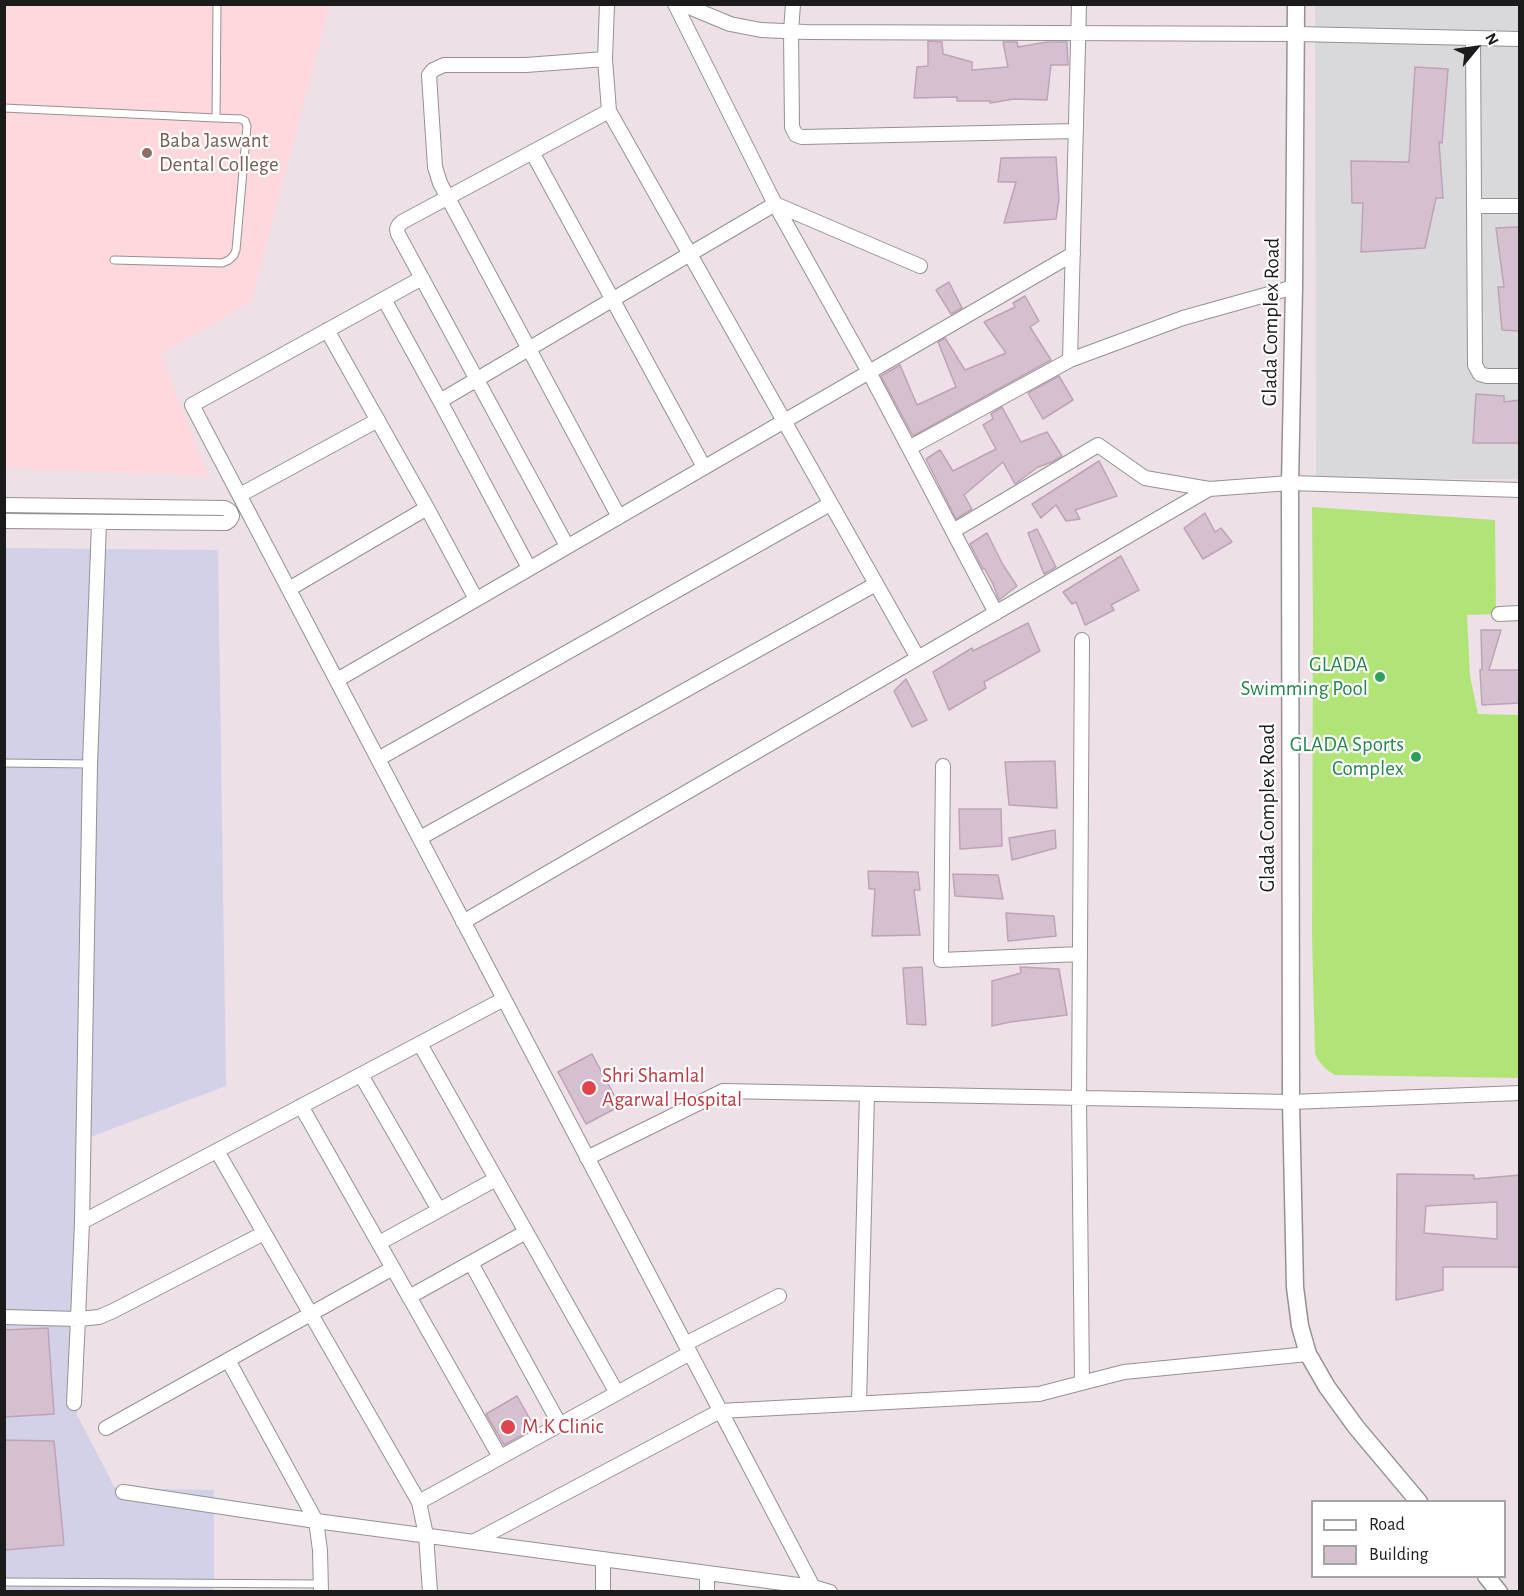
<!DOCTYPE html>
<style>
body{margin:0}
#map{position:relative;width:1524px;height:1596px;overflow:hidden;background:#eee0e7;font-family:"Alegreya Sans",sans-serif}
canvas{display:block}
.frame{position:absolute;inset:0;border:6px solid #1b1b1b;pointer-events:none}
.legend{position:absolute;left:1311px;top:1500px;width:195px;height:78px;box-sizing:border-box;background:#fff;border:2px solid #a4a4a4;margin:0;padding:8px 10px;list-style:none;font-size:18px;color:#1b1b1b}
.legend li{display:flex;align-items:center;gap:12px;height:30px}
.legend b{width:30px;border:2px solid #a4a4a4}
.north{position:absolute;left:1446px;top:18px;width:60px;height:60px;-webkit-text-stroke:4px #fff;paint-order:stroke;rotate:61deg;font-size:16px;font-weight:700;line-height:24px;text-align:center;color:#1b1b1b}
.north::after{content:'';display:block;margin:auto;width:21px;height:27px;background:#1b1b1b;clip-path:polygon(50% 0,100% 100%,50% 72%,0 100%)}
</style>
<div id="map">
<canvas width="1524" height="1596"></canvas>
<div class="frame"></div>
<ul class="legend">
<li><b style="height:8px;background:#fff"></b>Road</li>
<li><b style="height:16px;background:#d5c0cf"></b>Building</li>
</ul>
<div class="north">N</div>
</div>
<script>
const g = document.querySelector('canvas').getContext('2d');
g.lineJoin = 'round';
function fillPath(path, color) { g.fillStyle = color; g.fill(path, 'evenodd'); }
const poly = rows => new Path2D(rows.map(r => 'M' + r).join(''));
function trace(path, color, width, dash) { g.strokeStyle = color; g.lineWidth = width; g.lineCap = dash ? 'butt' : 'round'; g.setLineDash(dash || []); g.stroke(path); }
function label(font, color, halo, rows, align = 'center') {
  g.font = font + ' "Alegreya Sans",sans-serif'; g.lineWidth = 4.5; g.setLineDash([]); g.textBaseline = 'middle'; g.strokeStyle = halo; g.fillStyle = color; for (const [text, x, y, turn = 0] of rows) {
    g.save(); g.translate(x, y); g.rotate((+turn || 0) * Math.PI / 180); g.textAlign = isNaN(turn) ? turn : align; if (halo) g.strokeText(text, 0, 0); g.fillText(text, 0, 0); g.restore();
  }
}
const residential = poly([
 [1315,5,1519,5,1519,479,1316,479]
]);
const industrial = poly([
 [5,548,218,550,226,1086,77,1142,77,1415,115,1488,214,1490,214,1591,5,1592]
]);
const education = poly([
 [5,5,330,5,251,302,161,354,208,476,5,468]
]);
const pitch = poly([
 [1312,507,1495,520,1496,614,1467,615,1470,676,1478,714,1519,715,1519,1078,1335,1075,1326,1069,1318,1060,1315,1053,1312,936,1313,624]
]);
const building = poly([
 [928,41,942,42,943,54,972,62,972,70,1008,67,1003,42,1017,42,1018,47,1047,42,1067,42,1068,65,1051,65,1047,100,1014,99,990,103,990,101,957,101,957,97,914,98,917,67,928,66,928,41],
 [1415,67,1448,69,1442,143,1439,142,1443,198,1436,198,1425,248,1361,252,1363,203,1352,203,1351,161,1409,162,1415,67],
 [1056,157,1059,199,1056,219,1004,223,1016,182,998,182,1001,158,1056,157],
 [1520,227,1520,331,1502,330,1498,287,1504,287,1496,228,1520,227],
 [949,282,962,308,951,314,936,290,949,282],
 [1025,296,1039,321,1030,327,1051,360,913,436,881,376,900,365,917,405,956,387,938,342,945,338,965,370,1006,353,984,322,1015,307,1013,303,1025,296],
 [1059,376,1073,400,1043,419,1028,393,1059,376],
 [1476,394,1504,396,1504,402,1520,400,1520,443,1473,443,1476,394],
 [1002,407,1021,442,1047,432,1062,456,1052,462,1038,467,1015,484,1003,462,964,495,972,509,956,519,926,459,940,450,953,471,996,449,983,425,993,419,991,414,1002,407],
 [1099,461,1117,496,1075,510,1080,519,1066,521,1056,505,1041,518,1032,504,1099,461],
 [1205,513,1215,532,1221,528,1232,542,1203,559,1184,528,1205,513],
 [1037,529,1056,567,1044,574,1028,533,1037,529],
 [987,533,1003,565,1017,586,999,600,993,584,984,568,983,569,970,544,987,533],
 [1121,556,1139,590,1111,605,1114,610,1085,625,1076,602,1072,604,1063,592,1121,556],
 [1028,623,1040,651,984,682,986,688,949,710,933,672,972,648,973,651,1028,623],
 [1481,630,1501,630,1489,670,1520,670,1520,703,1482,705,1480,670,1482,670,1481,630],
 [906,679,927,720,912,727,894,691,906,679],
 [1055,761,1057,808,1009,805,1005,762,1055,761],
 [959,809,1001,809,1002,846,960,849,959,809],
 [1055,830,1056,848,1012,860,1009,838,1055,830],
 [868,871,918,872,920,890,914,890,920,935,872,936,875,889,869,889,868,871],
 [953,874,998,875,1003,899,955,896,953,874],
 [1006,913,1054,916,1056,936,1008,941,1006,913],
 [922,967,926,1025,907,1024,903,968,922,967],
 [1020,967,1059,969,1067,1015,1010,1022,992,1026,992,981,1021,973,1020,967],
 [592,1054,620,1106,586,1124,558,1072,592,1054],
 [1397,1174,1474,1175,1474,1179,1520,1175,1520,1267,1443,1267,1443,1290,1396,1300,1397,1174],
 [1497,1202,1497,1239,1424,1233,1426,1206,1497,1202],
 [48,1328,54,1414,4,1417,4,1330,48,1328],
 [517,1396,535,1428,504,1445,486,1414,517,1396],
 [4,1440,54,1441,64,1545,4,1550,4,1440]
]);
const service = poly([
 [4,108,216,118,217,4],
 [114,260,222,263,229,260,234,255,236,250,247,126,245,121,241,119,216,118],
 [4,763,90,764],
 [4,1582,321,1584]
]);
const minor = poly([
 [607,4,605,59,609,111,918,658],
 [675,4,775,204,869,372,996,613],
 [682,4,730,24,761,30,806,32,1296,34,1520,39],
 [793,4,791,31,792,127,796,135,802,137,1076,131],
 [1473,39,1475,365,1480,374,1487,376,1520,376],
 [605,59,526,65,444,65,433,70,429,75,435,167,440,183,619,517],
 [532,152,704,467],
 [775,204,920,266],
 [1474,206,1520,206],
 [422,278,192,405,813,1587,813,1592],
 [384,299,440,401,529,568],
 [327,330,427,508,476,599],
 [1070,360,1079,4],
 [440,401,775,204],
 [909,448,1070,360,1183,318,1294,287],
 [240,495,378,420],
 [4,505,225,508,230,511,232,516],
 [4,521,226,523,230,520,232,516],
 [953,531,1098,445,1145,478,1209,489,1290,483,1520,490],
 [567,546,398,234,397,229,399,225,402,222,609,111],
 [289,589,427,508],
 [1499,614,1520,613],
 [337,680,1073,254],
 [378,759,830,504],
 [943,766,941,960,1080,954],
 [420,838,876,584],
 [463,922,1209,489],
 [420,1044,617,1393],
 [361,1075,439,1210],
 [301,1106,500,1457],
 [217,1151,419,1502,426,1535,430,1592],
 [587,1158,723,1091,1291,1102,1520,1093],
 [82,1222,504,999],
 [379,1243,496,1179],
 [471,1263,560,1425],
 [409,1297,526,1232],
 [4,1317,78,1319,82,1222,90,764,99,523],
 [685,1344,779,1296],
 [228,1360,316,1521,320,1550,321,1592],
 [1082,1383,1079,1098,1082,640],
 [74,1403,78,1319,99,1317,113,1311,264,1233],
 [859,1403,867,1094],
 [106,1428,393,1268],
 [123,1492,316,1521,813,1587,830,1592],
 [419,1502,690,1353],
 [473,1542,720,1411,1039,1394,1124,1372,1308,1354],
 [603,1592,603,1559],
 [707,1592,707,1573]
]);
const tertiary = poly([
 [1296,4,1294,287,1290,483,1291,1102,1295,1287,1300,1326,1308,1354,1327,1387,1356,1427,1419,1502],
 [1486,1576,1499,1592]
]);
const markers = [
 [147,153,6,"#8d6e63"],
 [1380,677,6,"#2e9e5b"],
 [1416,757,6,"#2e9e5b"],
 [589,1088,8,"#e0444e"],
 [508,1427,8,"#e0444e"]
];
const educationNames = [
 ["Baba Jaswant",159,141],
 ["Dental College",159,165]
];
const streetNames = [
 ["Glada Complex Road",1271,322,-89],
 ["Glada Complex Road",1268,808,-90]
];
const leisureNames = [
 ["GLADA",1368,665],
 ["Swimming Pool",1368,689],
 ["GLADA Sports",1404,745],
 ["Complex",1404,769]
];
const healthNames = [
 ["Shri Shamlal",602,1076],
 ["Agarwal Hospital",602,1100],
 ["M.K Clinic",522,1427]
];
fillPath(residential, '#d9d8da');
fillPath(industrial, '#d2d1e8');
fillPath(education, '#ffd8dd');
fillPath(pitch, '#b1e477');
fillPath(building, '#d5c0cf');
trace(building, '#c0a1b7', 1.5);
trace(service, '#929292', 9);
trace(minor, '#929292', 16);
trace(tertiary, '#929292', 19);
trace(service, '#fff', 7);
trace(minor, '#fff', 14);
trace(tertiary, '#fff', 16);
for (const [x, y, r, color] of markers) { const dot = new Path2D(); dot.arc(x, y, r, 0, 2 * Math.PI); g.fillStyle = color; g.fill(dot); trace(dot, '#fff', 2); }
label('21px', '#785e54', '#fff', educationNames, 'left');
label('21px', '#1b1b1b', '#fff', streetNames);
label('21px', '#27864d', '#fff', leisureNames, 'right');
label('21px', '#be3a42', '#fff', healthNames, 'left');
</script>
